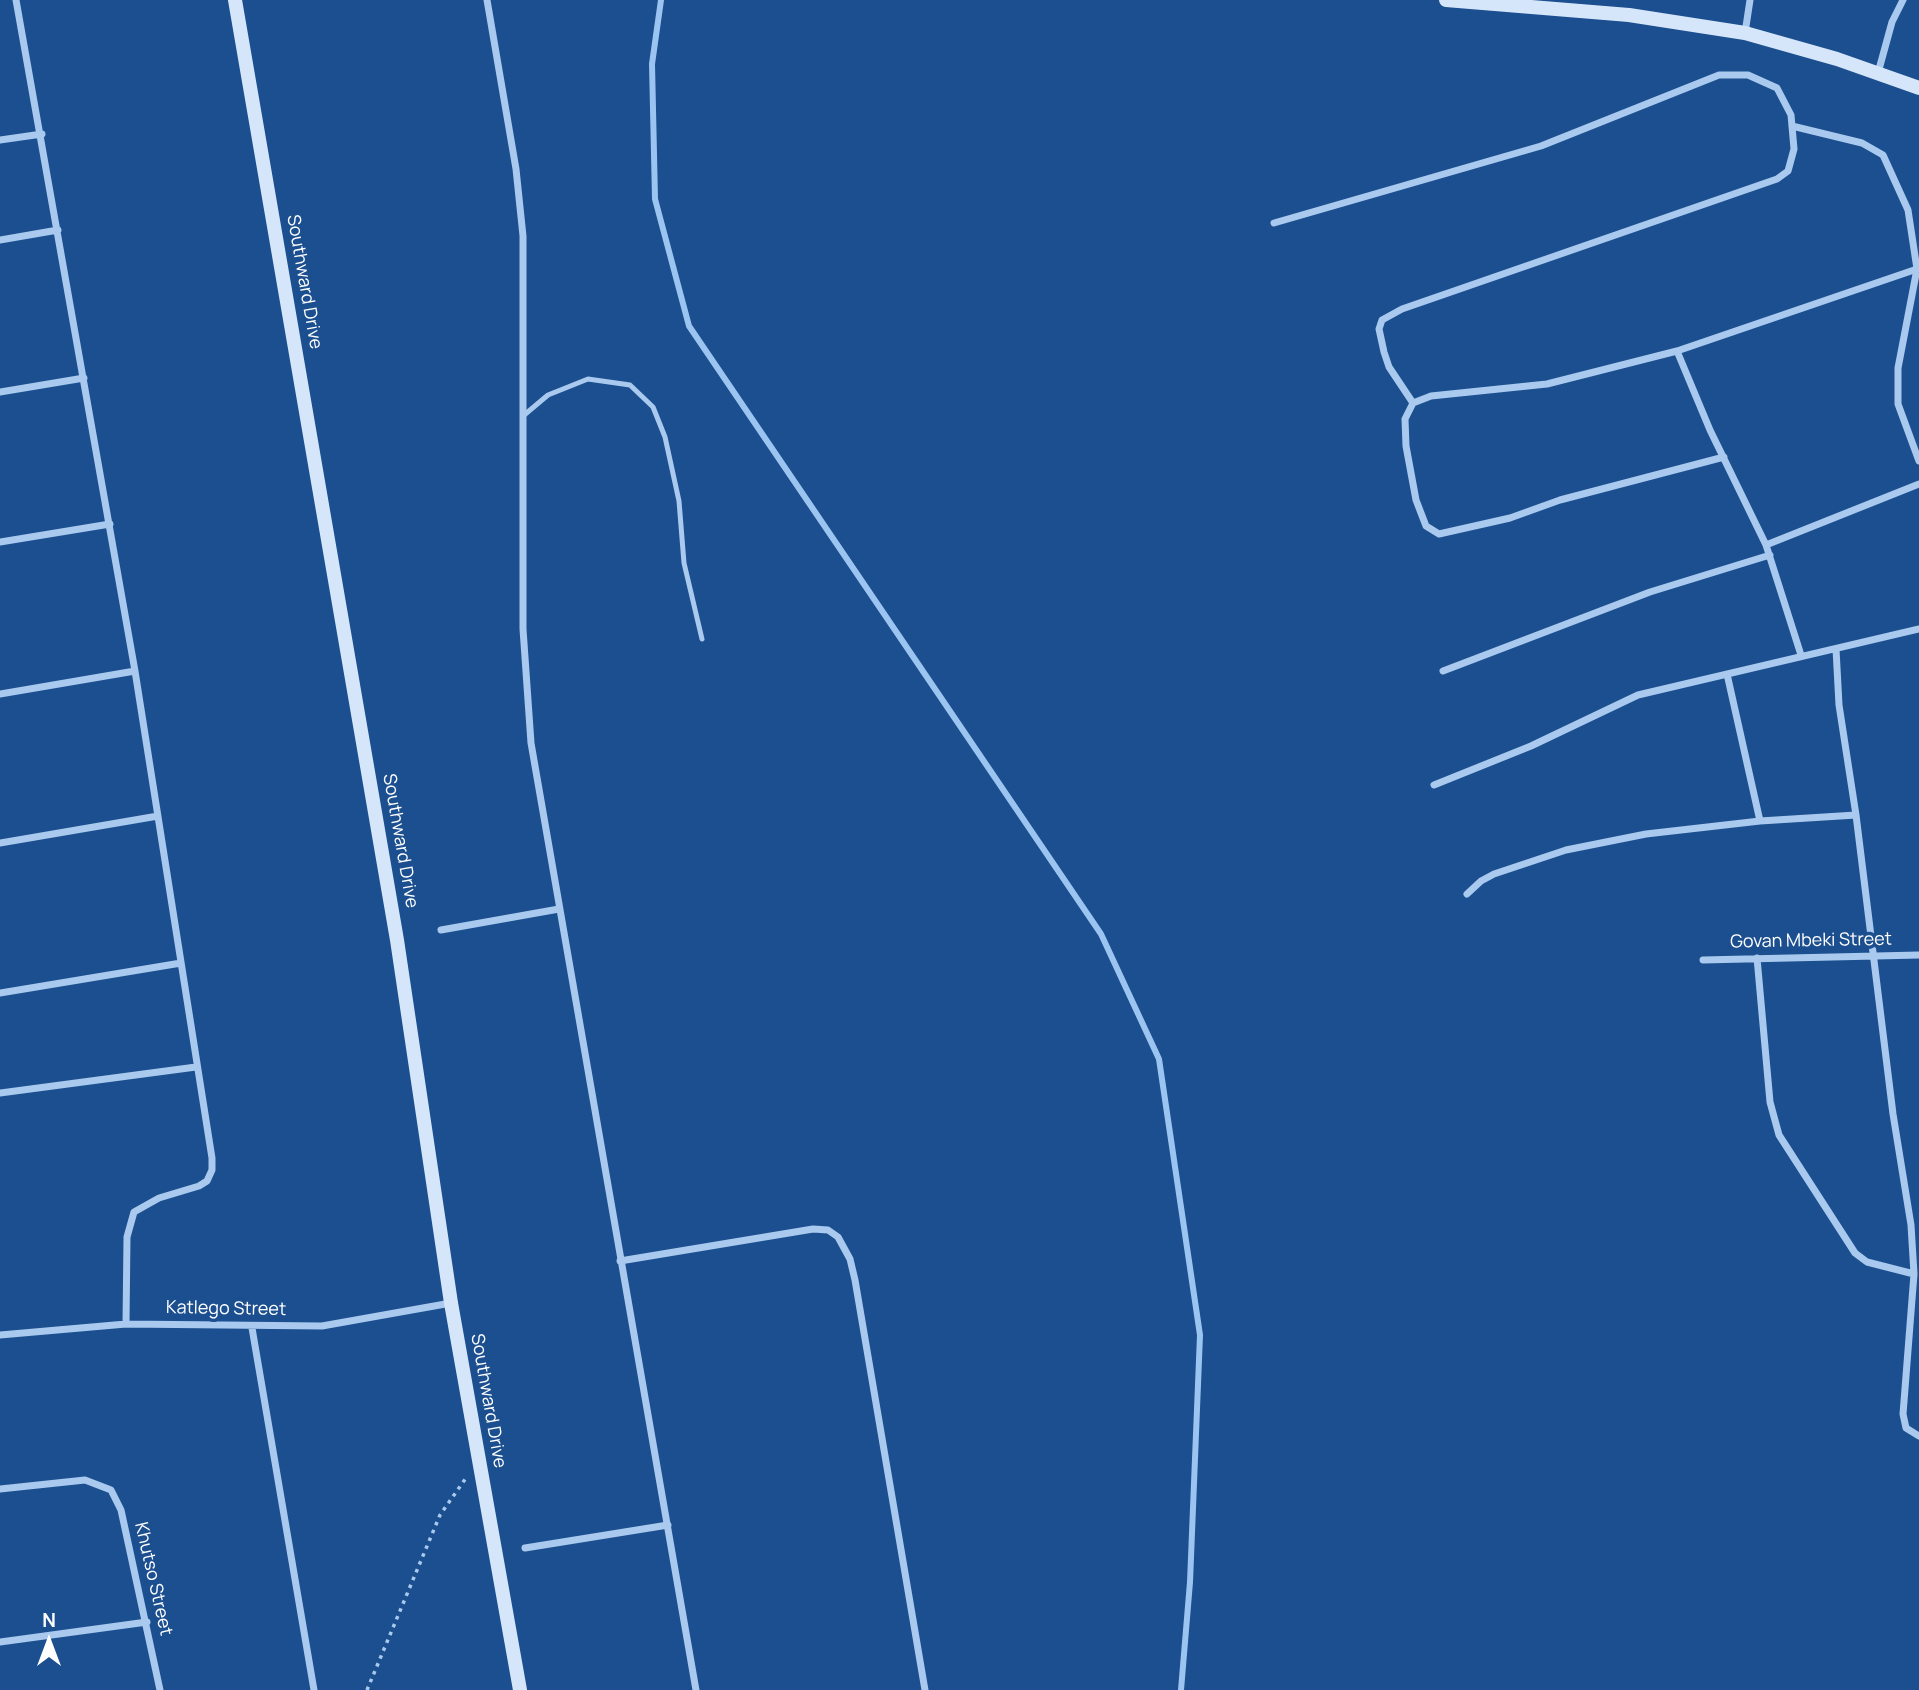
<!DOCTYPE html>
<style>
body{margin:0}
#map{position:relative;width:1919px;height:1690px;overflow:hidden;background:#1b4f8f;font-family:Manrope,sans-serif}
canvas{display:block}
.north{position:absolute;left:14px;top:1606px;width:70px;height:70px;-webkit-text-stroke:5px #1b4f8f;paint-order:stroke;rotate:0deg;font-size:19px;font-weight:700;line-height:28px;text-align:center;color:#fff}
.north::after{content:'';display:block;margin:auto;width:24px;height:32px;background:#fff;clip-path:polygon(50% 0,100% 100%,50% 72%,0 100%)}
</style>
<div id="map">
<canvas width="1919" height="1690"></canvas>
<div class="north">N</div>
</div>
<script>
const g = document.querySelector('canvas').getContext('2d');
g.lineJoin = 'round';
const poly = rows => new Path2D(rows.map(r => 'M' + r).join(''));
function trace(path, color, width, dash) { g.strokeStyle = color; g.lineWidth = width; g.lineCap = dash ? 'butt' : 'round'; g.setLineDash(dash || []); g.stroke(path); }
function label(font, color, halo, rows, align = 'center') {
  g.font = font + ' Manrope,sans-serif'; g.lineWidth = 7; g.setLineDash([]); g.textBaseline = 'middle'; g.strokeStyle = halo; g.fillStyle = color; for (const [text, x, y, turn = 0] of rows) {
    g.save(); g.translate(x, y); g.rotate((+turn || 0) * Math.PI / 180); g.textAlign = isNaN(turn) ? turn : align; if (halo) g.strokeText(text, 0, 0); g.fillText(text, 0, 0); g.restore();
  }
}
const stream = poly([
 [661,0,652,64,655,199,689,326,1101,934,1159,1059,1200,1335,1190,1582,1181,1690]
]);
const path = poly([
 [367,1690,440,1515,466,1478]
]);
const lane = poly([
 [523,416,548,395,588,379,630,385,653,407,665,437,679,501,684,563,702,639]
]);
const street = poly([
 [16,0,135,671,212,1158,212,1170,207,1181,199,1186,159,1198,134,1212,127,1237,126,1324],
 [487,0,516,169,523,236,523,629,531,743,696,1690],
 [1745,33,1750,0],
 [1878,73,1892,22,1903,0],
 [1792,126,1862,143,1883,155,1908,210,1917,269,1898,368,1898,404,1919,461],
 [0,140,42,134],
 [1274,223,1541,146,1719,75,1748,75,1777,88,1791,115,1794,149,1788,171,1777,179,1402,309,1382,320,1379,329,1384,352,1389,367,1413,403],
 [0,240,58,230],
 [1677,351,1710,430,1766,545,1801,655],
 [0,392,84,378],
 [1724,457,1560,500,1510,518,1439,534,1426,526,1416,500,1406,446,1405,419,1413,403,1431,396,1547,384,1677,351,1917,269],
 [0,542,110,524],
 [1766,545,1919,484],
 [1836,649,1839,705,1856,815,1893,1114,1911,1225,1914,1274,1903,1414,1906,1428,1919,1436],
 [1443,671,1650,592,1770,555],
 [1727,674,1760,821],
 [0,694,135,671],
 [1434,785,1531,746,1638,695,1919,629],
 [0,843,158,816],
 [1467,894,1481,881,1494,874,1566,850,1646,834,1760,821,1856,815],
 [441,930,559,909],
 [1757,958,1770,1102,1779,1135,1855,1253,1867,1262,1914,1274],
 [1703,960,1919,955],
 [0,993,181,963],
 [0,1093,196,1067],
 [620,1261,813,1229,828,1230,838,1237,850,1259,855,1280,925,1690],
 [252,1328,314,1690],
 [0,1335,126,1324,322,1326,451,1303],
 [0,1489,85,1480,111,1490,121,1510,160,1690],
 [525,1548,668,1525],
 [0,1642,147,1622]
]);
const secondary = poly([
 [235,0,397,940,451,1303,520,1690],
 [1446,0,1629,15,1745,33,1837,59,1919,88]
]);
const streetNames = [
 ["Southward Drive",304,282,80],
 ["Southward Drive",400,841,80],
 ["Govan Mbeki Street",1811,941,-1],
 ["Katlego Street",226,1309,1],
 ["Southward Drive",488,1401,80],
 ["Khutso Street",153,1579,77]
];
trace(stream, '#9cc4f0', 6);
trace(path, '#a9c9ee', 3.5, [3.5, 5]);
trace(lane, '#a9c9ee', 5);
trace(street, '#a9c9ee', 7);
trace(secondary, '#d6e6fa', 14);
label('18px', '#fff', '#1b4f8f', streetNames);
</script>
